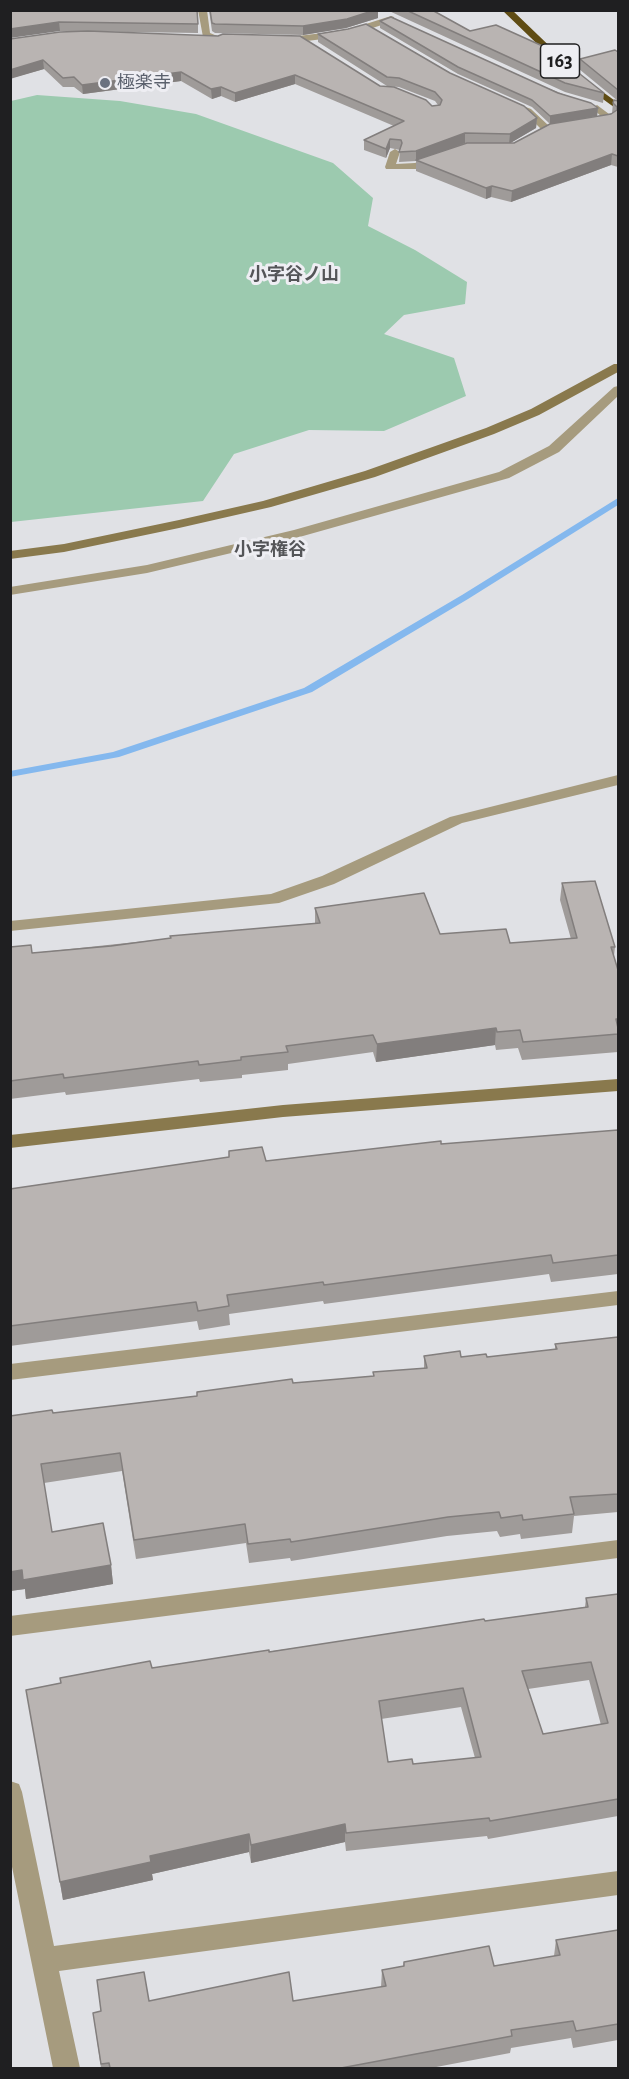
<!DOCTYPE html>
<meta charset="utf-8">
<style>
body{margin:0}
#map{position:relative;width:629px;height:2079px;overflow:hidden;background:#e0e1e5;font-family:"Alegreya Sans",sans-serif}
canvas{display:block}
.frame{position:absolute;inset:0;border:12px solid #1f1f21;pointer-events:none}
</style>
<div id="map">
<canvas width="629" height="2079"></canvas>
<div class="frame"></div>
</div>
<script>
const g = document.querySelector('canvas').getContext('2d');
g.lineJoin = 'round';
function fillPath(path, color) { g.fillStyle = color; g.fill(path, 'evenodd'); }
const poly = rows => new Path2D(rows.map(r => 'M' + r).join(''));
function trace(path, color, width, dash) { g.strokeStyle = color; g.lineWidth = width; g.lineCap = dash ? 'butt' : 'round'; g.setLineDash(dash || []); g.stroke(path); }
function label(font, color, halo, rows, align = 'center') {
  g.font = font + ' "Alegreya Sans","Noto Sans JP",sans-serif'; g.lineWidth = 6; g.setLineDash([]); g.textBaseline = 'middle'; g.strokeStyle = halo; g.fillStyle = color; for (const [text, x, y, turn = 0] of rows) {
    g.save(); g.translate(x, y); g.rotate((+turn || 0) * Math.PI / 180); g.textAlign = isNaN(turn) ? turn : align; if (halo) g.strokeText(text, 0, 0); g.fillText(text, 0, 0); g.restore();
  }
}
const green = poly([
 [37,95,120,101,196,114,333,163,373,198,368,226,415,250,467,282,465,304,404,315,384,334,454,358,466,396,384,431,309,430,234,454,203,501,11,522,11,101]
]);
const stream = poly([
 [618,498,618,505,468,599,312,692,119,757,10,777,10,771,113,752,304,688,462,595,618,498]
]);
const street = poly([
 [198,10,207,10,210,33,222,38,222,42,203,37,198,10],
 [391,16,394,17,394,21,348,36,282,44,277,41,282,38,347,30,391,16],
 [518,104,531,109,549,126,566,124,571,127,566,130,543,131,525,113,515,109,515,105,518,104],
 [597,105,613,117,613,121,591,124,591,120,602,117,592,108,597,105],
 [395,149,400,152,396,164,415,163,437,155,442,158,417,169,386,169,385,167,390,152,395,149],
 [618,386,618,396,559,452,509,478,303,536,147,573,10,595,10,587,147,565,294,530,499,472,549,446,614,387,618,386],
 [618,775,618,785,462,823,334,884,279,903,10,931,10,921,271,894,322,876,450,817,618,775],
 [618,1291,618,1305,10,1380,10,1364,618,1291],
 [618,1540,618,1558,10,1636,10,1616,618,1540],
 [10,1781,19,1784,22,1792,54,1946,618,1871,618,1895,59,1971,80,2068,53,2068,10,1857,10,1781]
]);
const secondary = poly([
 [614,364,618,364,618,372,539,415,494,434,375,477,271,507,179,528,64,552,10,559,10,551,64,544,179,520,263,501,365,471,486,428,531,409,614,364],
 [618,1079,618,1091,283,1117,10,1148,10,1135,283,1105,618,1079]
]);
const highway = poly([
 [502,10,512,10,564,60,564,64,558,64,502,10],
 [585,79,618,103,618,110,582,84,580,82,585,79]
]);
const wall = poly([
 [10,10,198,24,198,33,60,31],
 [209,10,378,10,378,18,346,28,303,35,215,33,212,31],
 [387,10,432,10,470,31,604,93,603,103,565,92],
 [380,21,598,108,597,116,550,124,532,107,458,74,380,28],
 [318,34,450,73,537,118,536,128,510,143,514,143,612,113,613,103,618,101,618,167,611,165,511,202,491,197,486,199,416,171,416,161,399,162,400,150,390,148,386,158,364,150,364,140,394,126,295,84,235,102,221,96,212,99,181,81,83,94,74,87,63,87,44,69,15,77,10,39,380,86,432,106,438,105,435,101,399,87,387,86,318,42],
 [618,52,618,101,579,69,580,59],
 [562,883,615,947,614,956,618,970,618,1052,522,1060,518,1048,496,1050,495,1045,376,1062,373,1052,288,1064,288,1070,242,1075,242,1078,200,1082,199,1079,66,1095,65,1092,10,1099,10,947,32,953,315,923,315,908,440,934,510,943,571,939,560,900],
 [618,1130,618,1274,551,1282,549,1274,324,1304,323,1301,229,1314,230,1325,199,1330,197,1321,10,1346,10,1189,229,1157,229,1151,266,1161,441,1144],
 [618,1337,618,1512,574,1516,572,1533,521,1539,520,1534,500,1537,497,1531,447,1536,291,1561,290,1558,249,1563,246,1543,136,1559,122,1471,44,1483,52,1532,111,1565,113,1584,26,1599,25,1589,10,1591,53,1413,197,1396,197,1392,373,1376,424,1368,424,1356,461,1357,487,1357,555,1350,555,1344],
 [618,1594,618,1816,488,1839,487,1836,346,1851,345,1842,251,1863,249,1852,152,1874,153,1880,63,1900,26,1690,152,1668,585,1607,586,1598],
 [589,1680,601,1725,543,1734,528,1689],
 [461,1707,475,1758,413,1764,388,1762,381,1719],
 [618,1930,618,2040,573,2048,571,2038,511,2048,510,2053,431,2068,101,2068,93,2013,149,2001,293,2001,381,1987,382,1970,403,1966,404,1962,494,1966,554,1956,556,1940]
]);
const shadedWall = poly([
 [375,10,378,10,378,18,346,28,303,35,303,26],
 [59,22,60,31,10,38,10,29],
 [43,60,44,69,10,79,10,70],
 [181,72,181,81,83,94,82,85],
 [295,75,295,84,235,102,235,93],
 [221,87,221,96,212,99,211,89],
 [598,108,597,116,550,124,550,116],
 [537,118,536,128,509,144,510,134],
 [465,133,465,143,416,161,416,151],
 [390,139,390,148,386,158,386,149],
 [612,154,611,165,511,202,512,191],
 [492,186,491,197,486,199,486,188],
 [496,1028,495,1045,376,1062,377,1044],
 [111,1565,113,1584,26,1599,25,1589,10,1591,10,1572,22,1570],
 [345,1824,345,1842,251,1863,251,1845],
 [249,1834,249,1852,152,1874,153,1880,63,1900,60,1882,150,1856]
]);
const building = poly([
 [10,10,197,10,198,24,59,22,10,29,10,10],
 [210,10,375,10,347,19,303,26,215,24,212,23,210,10],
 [406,10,432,10,470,31,496,25,547,48,604,93,565,83,406,10],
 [391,17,558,93,591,103,598,108,550,116,532,100,458,67,380,21,391,17],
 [366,24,450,73,524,106,537,118,510,134,465,133,416,151,399,152,402,143,401,140,390,139,386,149,364,140,404,121,295,75,235,93,221,87,211,89,181,72,82,85,74,77,63,78,43,60,10,70,10,39,60,32,88,31,218,36,223,34,300,36,380,86,394,87,426,100,432,106,440,105,442,100,435,92,399,78,387,77,318,34,348,29,366,24],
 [615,50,618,52,618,90,580,59,615,50],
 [614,100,618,101,618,156,612,154,512,191,492,186,486,188,416,160,467,143,514,143,550,124,611,114,617,110,617,107,613,103,614,100],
 [595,881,615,947,611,947,618,970,618,1019,616,1019,618,1028,618,1034,523,1042,520,1030,497,1032,496,1028,377,1044,373,1035,286,1046,288,1052,241,1057,241,1060,199,1065,198,1061,64,1078,63,1074,10,1081,10,947,31,945,32,953,111,946,171,938,170,936,320,923,315,908,424,893,440,934,506,929,510,943,577,938,562,883,595,881],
 [618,1130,618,1255,553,1263,551,1255,324,1285,323,1282,227,1295,229,1306,198,1311,196,1302,10,1326,10,1189,229,1157,229,1151,262,1147,266,1161,441,1141,441,1144,618,1130],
 [618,1337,618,1494,570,1497,574,1514,523,1520,522,1515,501,1518,499,1512,448,1517,291,1542,290,1539,248,1544,245,1524,134,1540,120,1453,41,1464,52,1532,103,1523,111,1565,23,1580,22,1570,10,1572,10,1416,52,1410,53,1413,197,1396,197,1392,292,1379,293,1383,374,1376,373,1372,427,1368,424,1356,460,1351,461,1357,486,1354,487,1357,557,1349,555,1344,618,1337],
 [618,1594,618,1799,490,1821,489,1818,346,1833,345,1824,251,1845,249,1834,150,1856,151,1862,60,1882,26,1690,61,1683,60,1678,150,1661,152,1668,269,1650,269,1652,484,1619,485,1621,588,1607,586,1598,618,1594],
 [591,1662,608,1723,543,1734,522,1671,591,1662],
 [463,1688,481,1757,413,1764,412,1759,388,1762,379,1701,463,1688],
 [618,1930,618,2024,576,2031,573,2021,511,2030,512,2036,341,2068,110,2068,109,2063,101,2064,93,2013,101,2011,97,1980,144,1972,149,2001,289,1972,293,2001,386,1986,382,1970,404,1966,404,1962,489,1946,494,1966,560,1955,556,1940,618,1930]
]);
const markers = [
 [105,83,6,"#6b7280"]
];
const farWorshipnames = [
 ["極楽寺",117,83]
];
const farNeighbourhoodnames = [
 ["小字谷ノ山",294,275],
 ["小字権谷",270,550]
];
const shields = [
 [560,61,39]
];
const shieldNames = [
 ["163",560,61]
];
fillPath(green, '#9ccaaf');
fillPath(stream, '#84b8ee');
fillPath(street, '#a69b7e');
fillPath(secondary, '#89794d');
fillPath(highway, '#5f4c14');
fillPath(wall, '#9f9b99');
fillPath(shadedWall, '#827e7d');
fillPath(building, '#b9b4b2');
trace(building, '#827e7d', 1.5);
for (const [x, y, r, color] of markers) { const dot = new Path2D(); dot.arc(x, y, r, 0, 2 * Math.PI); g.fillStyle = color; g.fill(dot); trace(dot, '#eeeef3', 2); }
label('18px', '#5b616d', '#eeeef3', farWorshipnames, 'left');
label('bold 18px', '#545558', '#eeeef3', farNeighbourhoodnames);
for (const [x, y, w] of shields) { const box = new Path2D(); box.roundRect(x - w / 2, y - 17, w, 34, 4.5); g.fillStyle = '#eeeef3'; g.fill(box); trace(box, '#1f1f21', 1.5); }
label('bold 20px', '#1f1f21', null, shieldNames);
</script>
